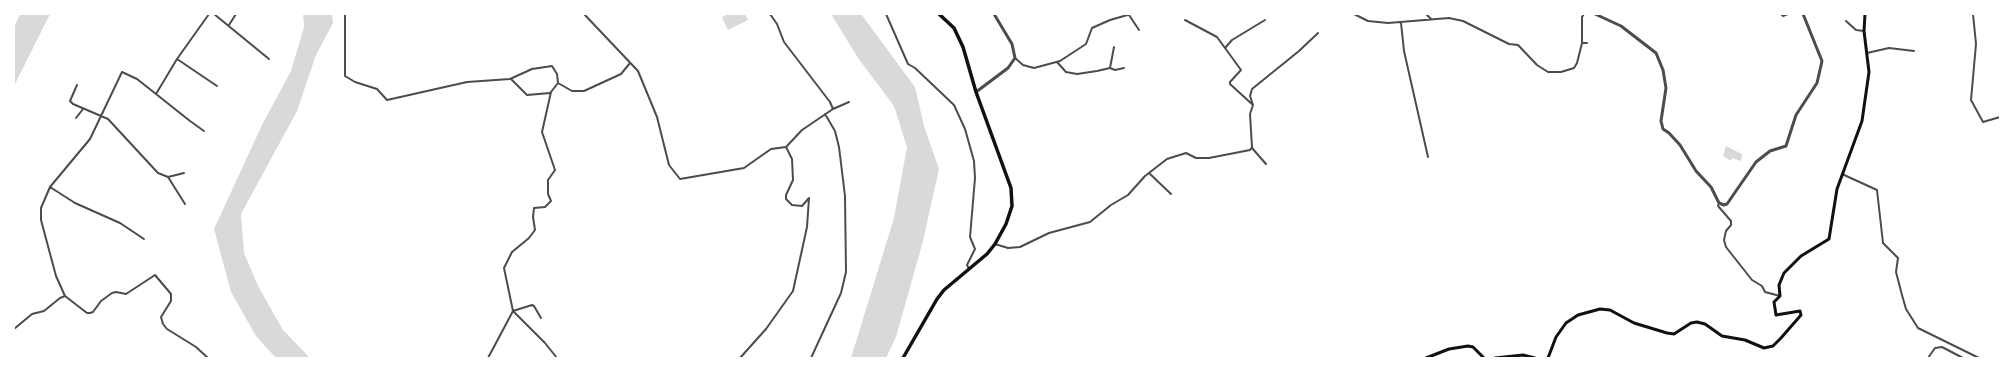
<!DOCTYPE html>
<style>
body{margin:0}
#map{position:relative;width:2014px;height:372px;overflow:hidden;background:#fff;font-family:Overpass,sans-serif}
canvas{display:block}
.frame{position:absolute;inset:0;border:15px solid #fff;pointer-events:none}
</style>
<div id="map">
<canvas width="2014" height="372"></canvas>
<div class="frame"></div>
</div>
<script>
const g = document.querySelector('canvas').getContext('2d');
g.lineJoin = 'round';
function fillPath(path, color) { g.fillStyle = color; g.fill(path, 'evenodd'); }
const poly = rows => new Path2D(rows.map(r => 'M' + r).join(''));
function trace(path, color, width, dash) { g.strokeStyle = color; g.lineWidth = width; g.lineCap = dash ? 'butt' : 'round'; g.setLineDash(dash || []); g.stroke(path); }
const water = poly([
 [20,14,50,14,14,86,14,27],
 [303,14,332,14,333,23,316,55,297,111,241,214,244,253,258,286,283,330,310,358,276,358,256,336,231,292,214,229,262,125,291,71,304,27],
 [728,14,745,14,748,20,728,30,722,17],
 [831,14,861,14,915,87,924,126,939,169,923,241,896,337,886,358,851,358,894,218,907,147,894,106,858,58],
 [1726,146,1742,154,1741,161,1732,158,1731,161,1723,156]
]);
const minor = poly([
 [214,14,269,59],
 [345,14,345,76,355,82,377,89,387,100,467,82,510,79,532,69,552,66,557,74,558,83],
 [584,14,638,71,657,117,669,165,680,179,744,168,771,149,786,147,802,130,833,109,830,102,784,42,777,24,770,14],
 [886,14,908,64,915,68,954,105,965,129,974,161,975,178,970,237,975,249,967,265,969,269],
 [1354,14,1368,21,1388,23,1449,18,1463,21,1509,44,1518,45,1537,65,1548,72,1561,72,1574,68,1577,63,1582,43,1587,43],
 [1426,14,1431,19],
 [1781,14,1783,16,1788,14],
 [1973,14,1976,44,1971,100,1983,122,2000,117],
 [1129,15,1139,30],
 [1185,20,1217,37,1241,70,1230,82,1230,84,1253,105],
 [1846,21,1856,30,1864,31],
 [1401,23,1404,51,1428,157],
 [229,25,236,14],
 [1582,43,1582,17,1584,14],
 [1225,48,1232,40,1265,20],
 [1867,53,1889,48,1914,51],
 [1015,58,1023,65,1034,68,1060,61,1086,44,1092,28,1110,20,1131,14],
 [177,59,217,86],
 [1057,62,1066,72,1077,74,1097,71,1110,68,1114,47],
 [1110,68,1115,70,1124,68],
 [511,79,527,95,550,93],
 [558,83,572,91,584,91,621,74,630,63],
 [77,85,70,101,73,104,108,119,158,173,168,177,184,173],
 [156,94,190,121,204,131],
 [833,109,849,102],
 [76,118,83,109],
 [786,147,792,159,793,180,786,195,786,199,792,205,802,206,809,198],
 [1252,148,1266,164],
 [1149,173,1171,194],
 [1842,174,1877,190,1883,243,1898,258,1896,272,1902,295,1906,309,1918,328,1979,358],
 [168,177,185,204],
 [50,187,75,203,120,223,144,239],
 [1719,203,1718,206,1731,221,1731,225,1726,231,1724,240,1726,247,1752,280,1762,286,1765,292,1780,296],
 [995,244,1008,248,1020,247,1049,233,1090,222,1111,205,1128,195,1145,176,1167,159,1186,153,1196,158,1209,158,1250,150,1252,147,1250,114,1253,105,1250,96,1252,89,1299,51,1318,33],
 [65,296,56,276,41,220,41,208,50,187,90,139,122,72,137,79,156,94,177,59,209,14],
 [513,311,545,343,557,358],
 [513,311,532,305,534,306,541,318],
 [14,329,32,314,44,311,60,298,65,296,87,313,90,313,93,312,101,301,112,293,116,292,126,294,155,275,171,294,171,301,161,317,163,324,167,329,196,347,208,358],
 [488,358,513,311,504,268,512,252,529,238,535,230,533,217,534,208,545,207,551,201,548,194,548,180,555,170,542,132,551,92,558,83],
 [740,358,766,329,793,291,807,227,809,198],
 [811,358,841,293,846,272,845,196,839,147,835,131,825,114],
 [1928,358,1935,348,1942,347,1963,358]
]);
const tertiary = poly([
 [1595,14,1621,26,1656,53,1663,70,1666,88,1661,121,1663,129,1669,133,1680,145,1696,171,1711,187,1719,203,1724,205,1727,204,1756,162,1770,151,1786,146,1796,115,1817,83,1822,61,1803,14],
 [976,92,1008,68,1015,58,1012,44,994,14]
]);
const secondary = poly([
 [1426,358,1449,349,1468,346,1473,347,1484,358],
 [1495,358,1523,355,1535,358],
 [1548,358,1556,337,1566,323,1578,315,1600,309,1610,310,1634,323,1667,333,1674,334,1691,323,1697,322,1705,324,1722,336,1745,340,1764,348,1773,346,1781,338,1801,315,1800,311,1776,315,1774,302,1780,296,1779,285,1784,273,1801,256,1829,239,1837,189,1862,121,1869,72,1864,31,1865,14]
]);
const primary = poly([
 [903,358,937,299,944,290,987,254,995,244,1006,224,1012,206,1011,188,976,92,963,47,954,28,939,14]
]);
fillPath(water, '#d9d9d9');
trace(minor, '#4c4c4c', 2);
trace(tertiary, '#4c4c4c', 3);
trace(secondary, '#111', 3);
trace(primary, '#111', 3.5);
</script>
